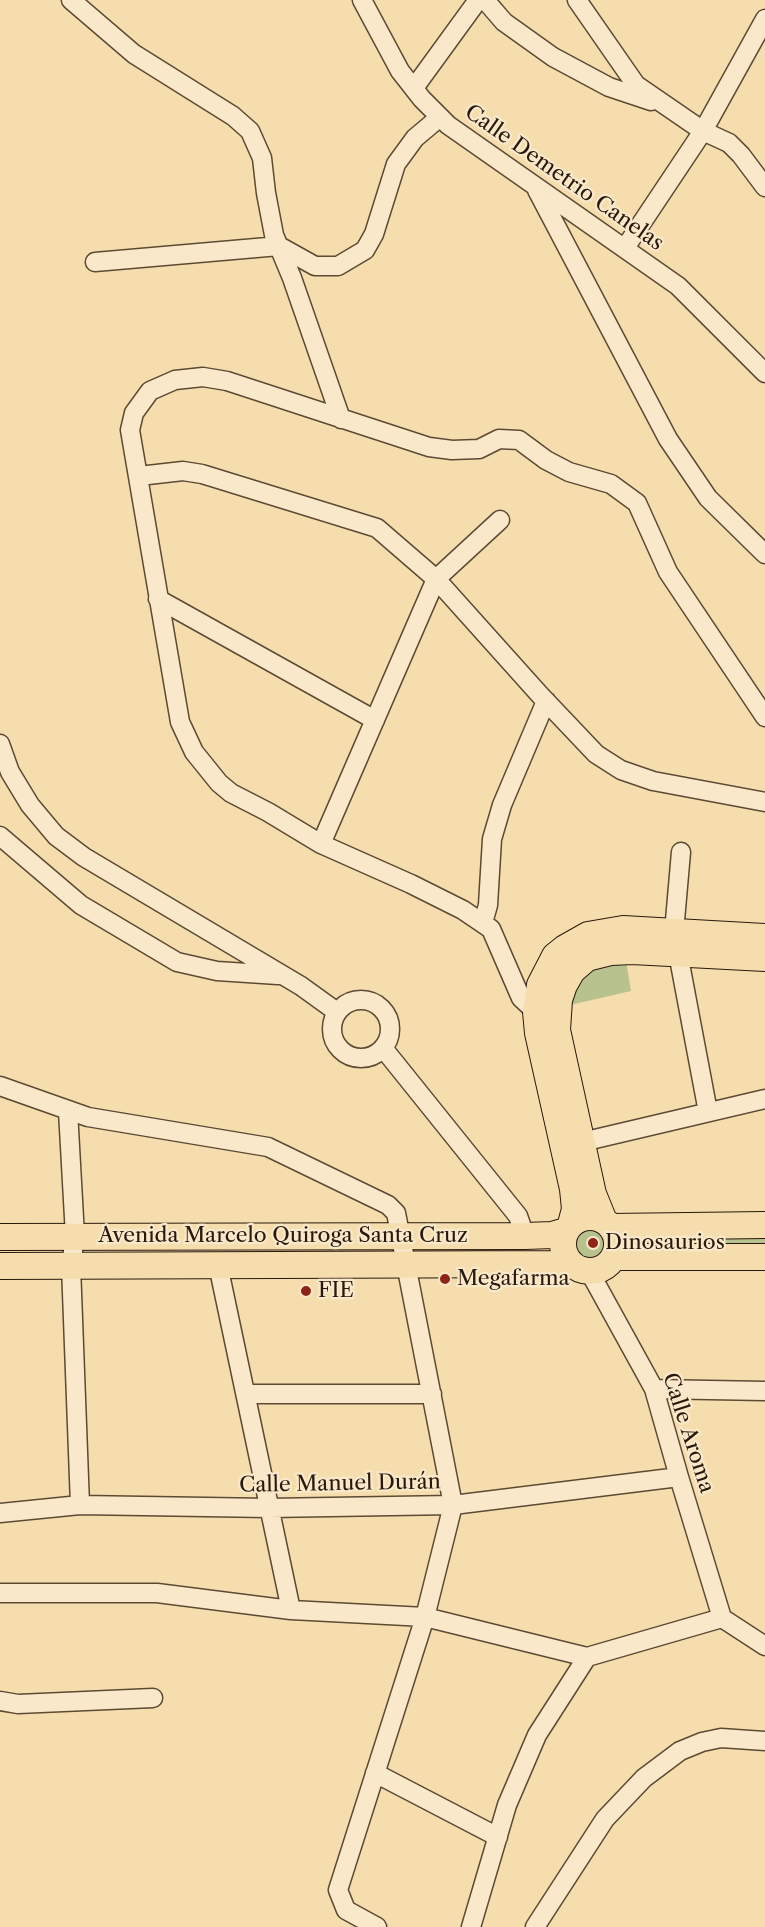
<!DOCTYPE html>
<meta charset="utf-8">
<style>
body{margin:0}
canvas{display:block;background:#f6ddae}
</style>
<canvas width="765" height="1927"></canvas>
<script>
const g = document.querySelector('canvas').getContext('2d');
g.lineJoin = 'round';
function fillPath(path, color) { g.fillStyle = color; g.fill(path, 'evenodd'); }
const poly = rows => new Path2D(rows.map(r => 'M' + r).join(''));
function trace(path, color, width, dash) { g.strokeStyle = color; g.lineWidth = width; g.lineCap = dash ? 'butt' : 'round'; g.setLineDash(dash || []); g.stroke(path); }
function label(font, color, halo, rows, align = 'center') {
  g.font = font + ' "Libre Caslon Text",serif'; g.lineWidth = 4.5; g.setLineDash([]); g.textBaseline = 'middle'; g.strokeStyle = halo; g.fillStyle = color; for (const [text, x, y, turn = 0] of rows) {
    g.save(); g.translate(x, y); g.rotate((+turn || 0) * Math.PI / 180); g.textAlign = isNaN(turn) ? turn : align; if (halo) g.strokeText(text, 0, 0); g.fillText(text, 0, 0); g.restore();
  }
}
const green = poly([
 [626,961,631,991,570,1005,579,980,589,970],
 '576 1243a15 15 0 1 1 30 0a15 15 0 1 1-30 0Z',
 [765,1236,765,1247,646,1250,645,1239]
]);
const minor = poly([
 [71,0,134,54,233,116,250,131,262,158,266,193,274,235,292,278,341,419],
 [362,0,400,71,422,99,448,125,678,286,765,373],
 [485,0,504,22,553,57,609,87,651,101],
 [577,0,636,85,703,131,729,143,741,155,765,187],
 [414,88,478,0],
 [537,190,668,439,708,498,765,554],
 [625,248,703,131,765,19],
 [95,262,279,246,315,266,338,266,365,250,374,234,396,164,415,138,440,117],
 [139,476,183,471,202,474,377,528,436,579,540,695,596,754,621,770,653,781,765,802],
 [158,599,375,720],
 [0,744,10,772,30,805,56,836,84,857,301,986,337,1012],
 [0,836,81,905,177,962,217,971,278,975],
 [321,844,436,579,500,520],
 [681,852,674,932,708,1112],
 [483,923,488,905,492,839,502,805,546,701],
 '332 1029a29 29 0 1 1 58 0a29 29 0 1 1-58 0Z',
 [536,1012,521,998,491,929,463,910,411,884,321,844,268,812,231,793,219,783,194,752,180,722,130,430,134,413,150,391,175,380,203,377,227,381,429,447,452,450,479,449,499,439,519,440,546,460,569,472,611,484,637,503,668,572,765,717],
 [383,1048,518,1216,525,1236],
 [0,1086,88,1117,268,1147,388,1205,396,1213,453,1505,425,1617,338,1890,346,1910,377,1927],
 [68,1111,75,1236,71,1266,80,1505],
 [582,1142,765,1099],
 [218,1265,291,1610],
 [589,1271,654,1389,679,1477,722,1618],
 [654,1389,765,1391],
 [247,1394,432,1394],
 [0,1513,80,1505,269,1508,453,1505,679,1477],
 [0,1593,157,1593,291,1610,425,1617,587,1657,722,1618,765,1646],
 [0,1701,18,1704,153,1698],
 [375,1773,498,1837],
 [471,1927,507,1805,537,1735,587,1657],
 [535,1927,605,1819,644,1778,680,1751,702,1742,721,1738,765,1741]
]);
const highway = poly([
 '563 1244a27 27 0 1 1 54 0a27 27 0 1 1-54 0Z',
 [604,1221,593,1194,557,1030,559,1000,564,985,572,971,587,958,611,952,632,951,765,958],
 [571,1224,575,1209,573,1189,538,1033,536,1012,540,985,555,956,565,948,588,935,623,929,765,937],
 [611,1227,765,1225],
 [0,1237,525,1236,552,1235,566,1231],
 [614,1257,765,1257],
 [0,1266,553,1264,574,1266]
]);
const markers = [
 [593,1243,6,"#8f2418"],
 [445,1279,6,"#8f2418"],
 [306,1291,6,"#8f2418"]
];
const streetNames = [
 ["Calle Demetrio Canelas",564,178,35],
 ["Avenida Marcelo Quiroga Santa Cruz",283,1236],
 ["Calle Aroma",688,1433,72],
 ["Calle Manuel Durán",340,1484,-1]
];
const poiNames = [
 ["Dinosaurios",605,1243],
 ["Megafarma",457,1279],
 ["FIE",318,1291]
];
fillPath(green, '#b7c28f');
trace(minor, '#5c4a34', 21);
trace(highway, '#29190c', 28);
trace(minor, '#f9e9ca', 18);
trace(highway, '#f6ddae', 26);
for (const [x, y, r, color] of markers) { const dot = new Path2D(); dot.arc(x, y, r, 0, 2 * Math.PI); g.fillStyle = color; g.fill(dot); trace(dot, '#f9e9ca', 2); }
label('21px', '#29190c', '#f9e9ca', streetNames);
label('21px', '#29190c', '#f9e9ca', poiNames, 'left');
</script>
